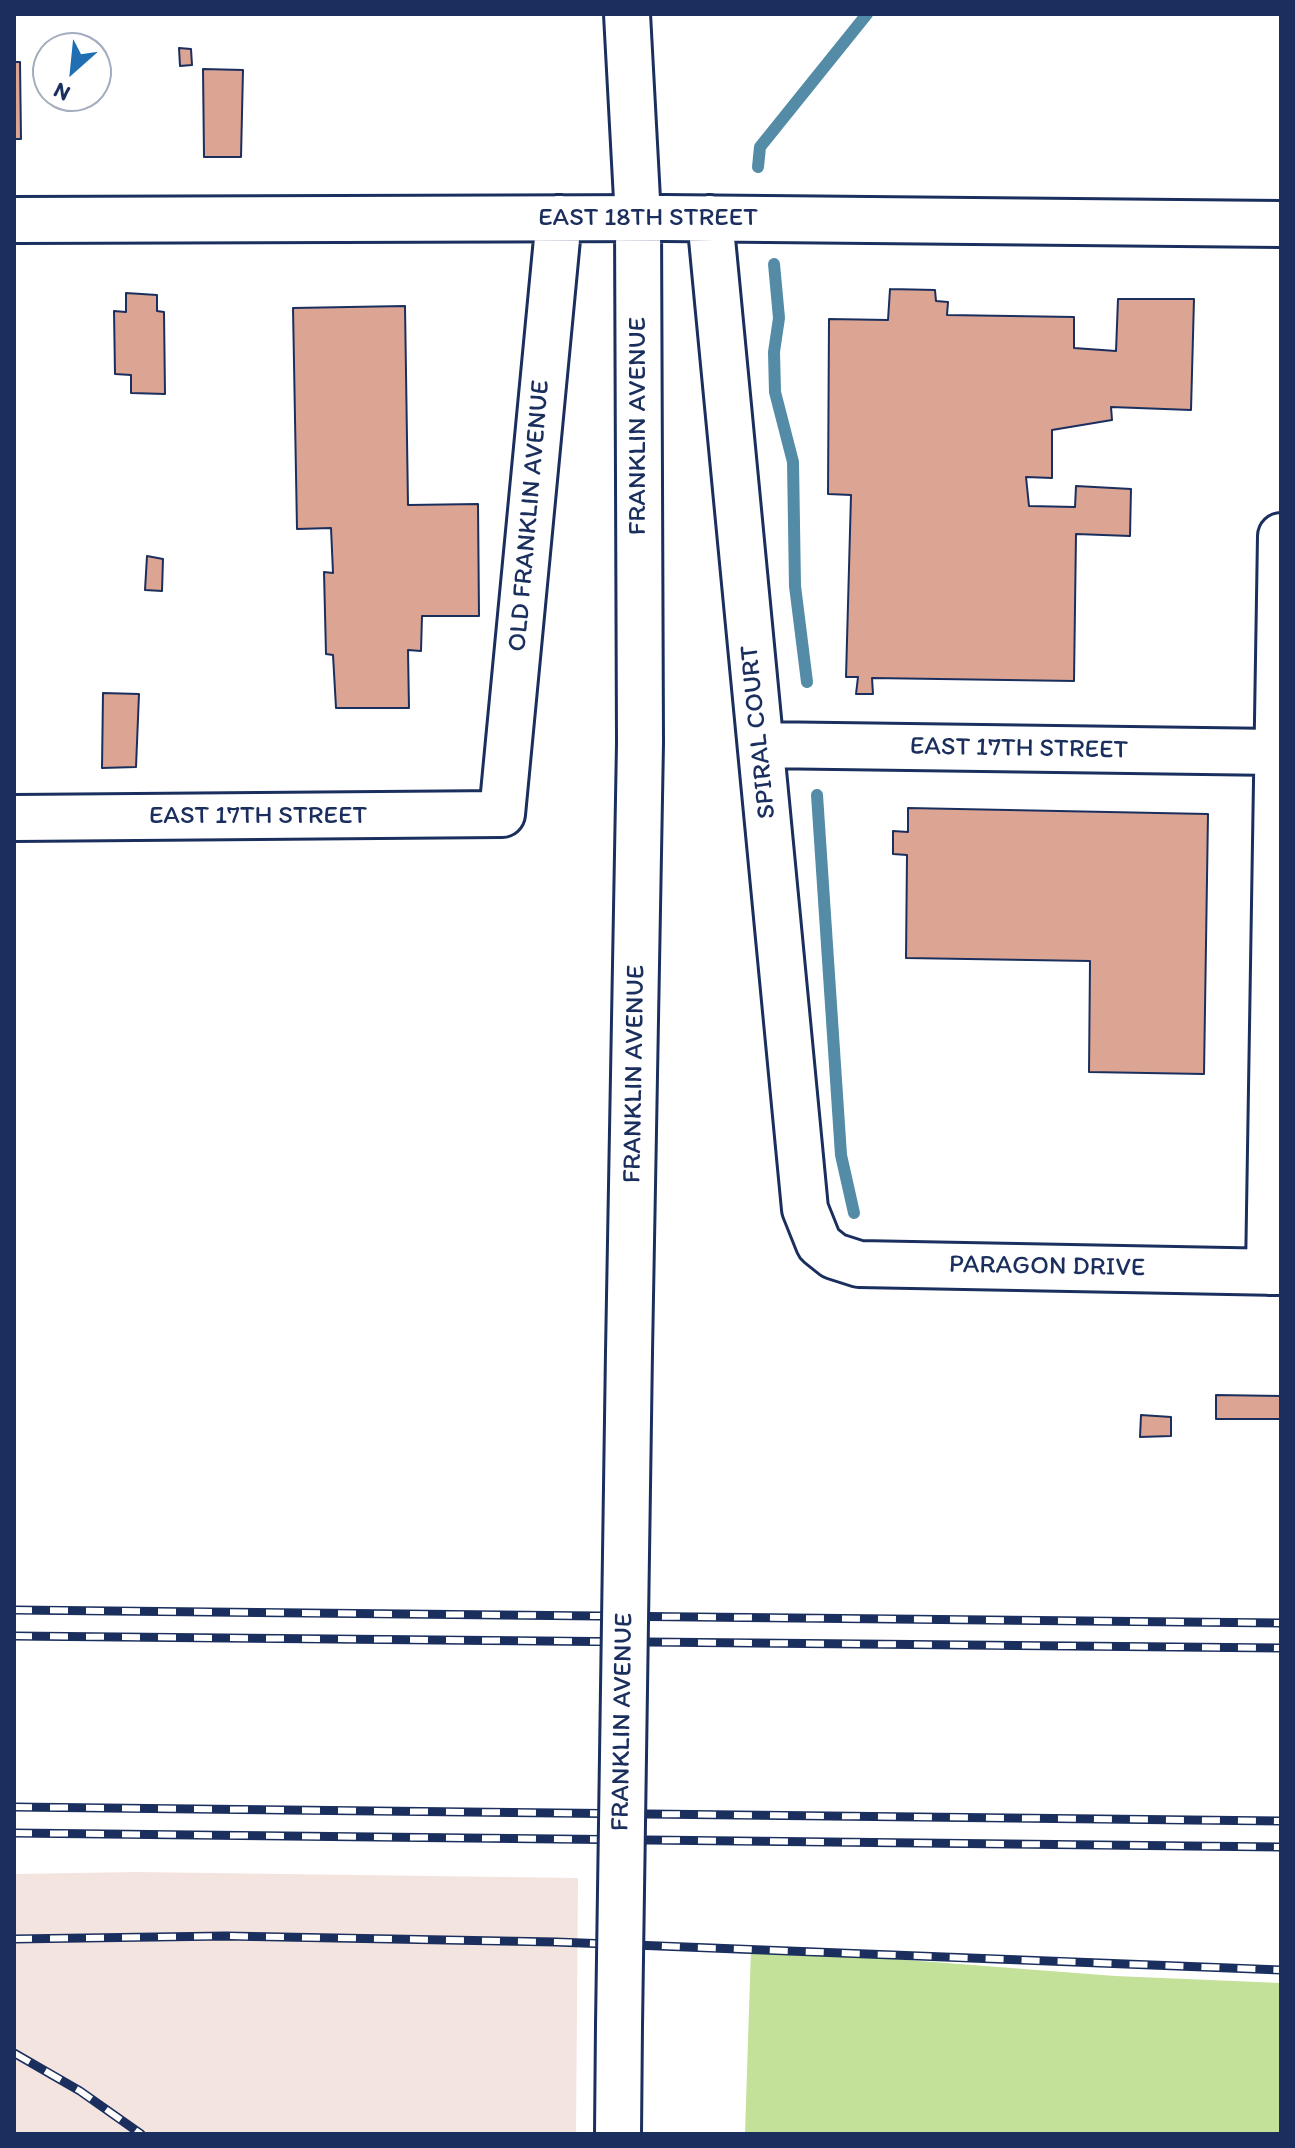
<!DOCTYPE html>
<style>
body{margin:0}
#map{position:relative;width:1295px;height:2148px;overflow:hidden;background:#fff;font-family:Itim,sans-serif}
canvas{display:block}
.frame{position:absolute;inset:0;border:16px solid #1b2f5e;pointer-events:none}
.north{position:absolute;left:32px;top:32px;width:80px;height:80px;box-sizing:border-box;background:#fff;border:2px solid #a4acbf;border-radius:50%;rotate:207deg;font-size:22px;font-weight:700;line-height:32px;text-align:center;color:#1b2f5e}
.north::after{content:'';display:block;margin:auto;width:28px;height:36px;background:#1f6fb2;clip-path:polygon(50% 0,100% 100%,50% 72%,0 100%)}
</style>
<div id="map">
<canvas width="1295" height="2148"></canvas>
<div class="frame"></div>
<div class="north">N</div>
</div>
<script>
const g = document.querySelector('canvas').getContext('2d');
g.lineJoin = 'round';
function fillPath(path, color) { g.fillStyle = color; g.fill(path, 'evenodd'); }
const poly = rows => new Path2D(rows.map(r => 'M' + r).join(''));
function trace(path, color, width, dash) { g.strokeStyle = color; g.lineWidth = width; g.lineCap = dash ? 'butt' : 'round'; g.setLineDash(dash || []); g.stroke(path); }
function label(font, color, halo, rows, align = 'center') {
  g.font = font + ' Itim,sans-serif'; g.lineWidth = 6; g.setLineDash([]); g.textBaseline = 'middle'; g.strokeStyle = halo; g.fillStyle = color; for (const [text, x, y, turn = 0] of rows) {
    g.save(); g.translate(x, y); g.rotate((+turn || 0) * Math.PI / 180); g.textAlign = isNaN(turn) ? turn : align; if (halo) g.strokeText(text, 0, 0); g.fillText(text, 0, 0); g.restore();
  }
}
const built = poly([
 [137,1872,578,1878,576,2134,14,2134,14,1874]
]);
const green = poly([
 [751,1948,1115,1976,1281,1983,1281,2134,745,2134]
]);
const stream = poly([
 [758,167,760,147,867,14],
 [774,264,779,318,774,352,775,392,793,462,795,586,807,682],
 [817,795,841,1155,854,1213]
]);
const building = poly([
 [179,48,191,49,192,65,180,66,179,48],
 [14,62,20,62,21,139,14,139,14,62],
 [203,69,243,70,241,157,204,157,203,69],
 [890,289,935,290,936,301,948,302,947,315,1074,317,1074,348,1116,351,1118,299,1194,299,1191,410,1111,407,1112,420,1052,430,1052,478,1026,477,1029,506,1075,507,1076,486,1131,489,1130,536,1076,534,1074,681,872,678,873,694,856,694,858,677,846,677,851,495,828,494,829,319,888,320,890,289],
 [126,293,157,295,157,311,164,312,165,394,131,393,131,375,115,374,114,311,126,312,126,293],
 [405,306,408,505,478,504,479,616,422,616,421,651,408,650,409,708,336,708,333,655,326,654,324,572,333,573,331,528,297,529,293,308,405,306],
 [147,556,163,559,162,591,145,590,147,556],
 [103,693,139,694,136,767,102,768,103,693],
 [908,808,1208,814,1204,1074,1089,1072,1090,961,906,958,907,855,893,854,893,831,908,832,908,808],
 [1216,1395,1281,1396,1281,1419,1216,1419,1216,1395],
 [1141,1415,1171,1417,1171,1436,1140,1437,1141,1415]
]);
const minor = poly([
 [627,14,638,218,640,743,629,1352],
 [710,218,805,1209,819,1244,834,1256,859,1264,1281,1272],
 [14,220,664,218,1281,224],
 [761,745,1277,752],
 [14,818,502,814,559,218],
 [1269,1272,1281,536],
 [618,2134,619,2025]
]);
const rail = poly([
 [14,1610,1281,1623],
 [14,1636,1281,1648],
 [14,1807,1281,1821],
 [14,1833,1281,1847],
 [14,1939,226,1936,556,1942,1281,1970],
 [14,2053,80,2091,141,2134]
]);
const minorBridge = poly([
 [619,2025,629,1352]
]);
const streetNames = [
 ["EAST 18TH STREET",648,218],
 ["FRANKLIN AVENUE",638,426,-90],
 ["OLD FRANKLIN AVENUE",530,516,-85],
 ["SPIRAL COURT",759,732,-96],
 ["EAST 17TH STREET",1019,749,1],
 ["EAST 17TH STREET",258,816],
 ["FRANKLIN AVENUE",635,1074,-89],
 ["PARAGON DRIVE",1047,1267,1],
 ["FRANKLIN AVENUE",623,1722,-89]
];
fillPath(built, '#f4e4df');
fillPath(green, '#c3e199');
trace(stream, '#548ba7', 12);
fillPath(building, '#dba493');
trace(building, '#1b2f5e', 2);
trace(minor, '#1b2f5e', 50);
trace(minor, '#fff', 44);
trace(rail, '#1b2f5e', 9);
trace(rail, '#fff', 6, [18]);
trace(minorBridge, '#1b2f5e', 50, []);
trace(minorBridge, '#fff', 44);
label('26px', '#1b2f5e', '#fff', streetNames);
</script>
